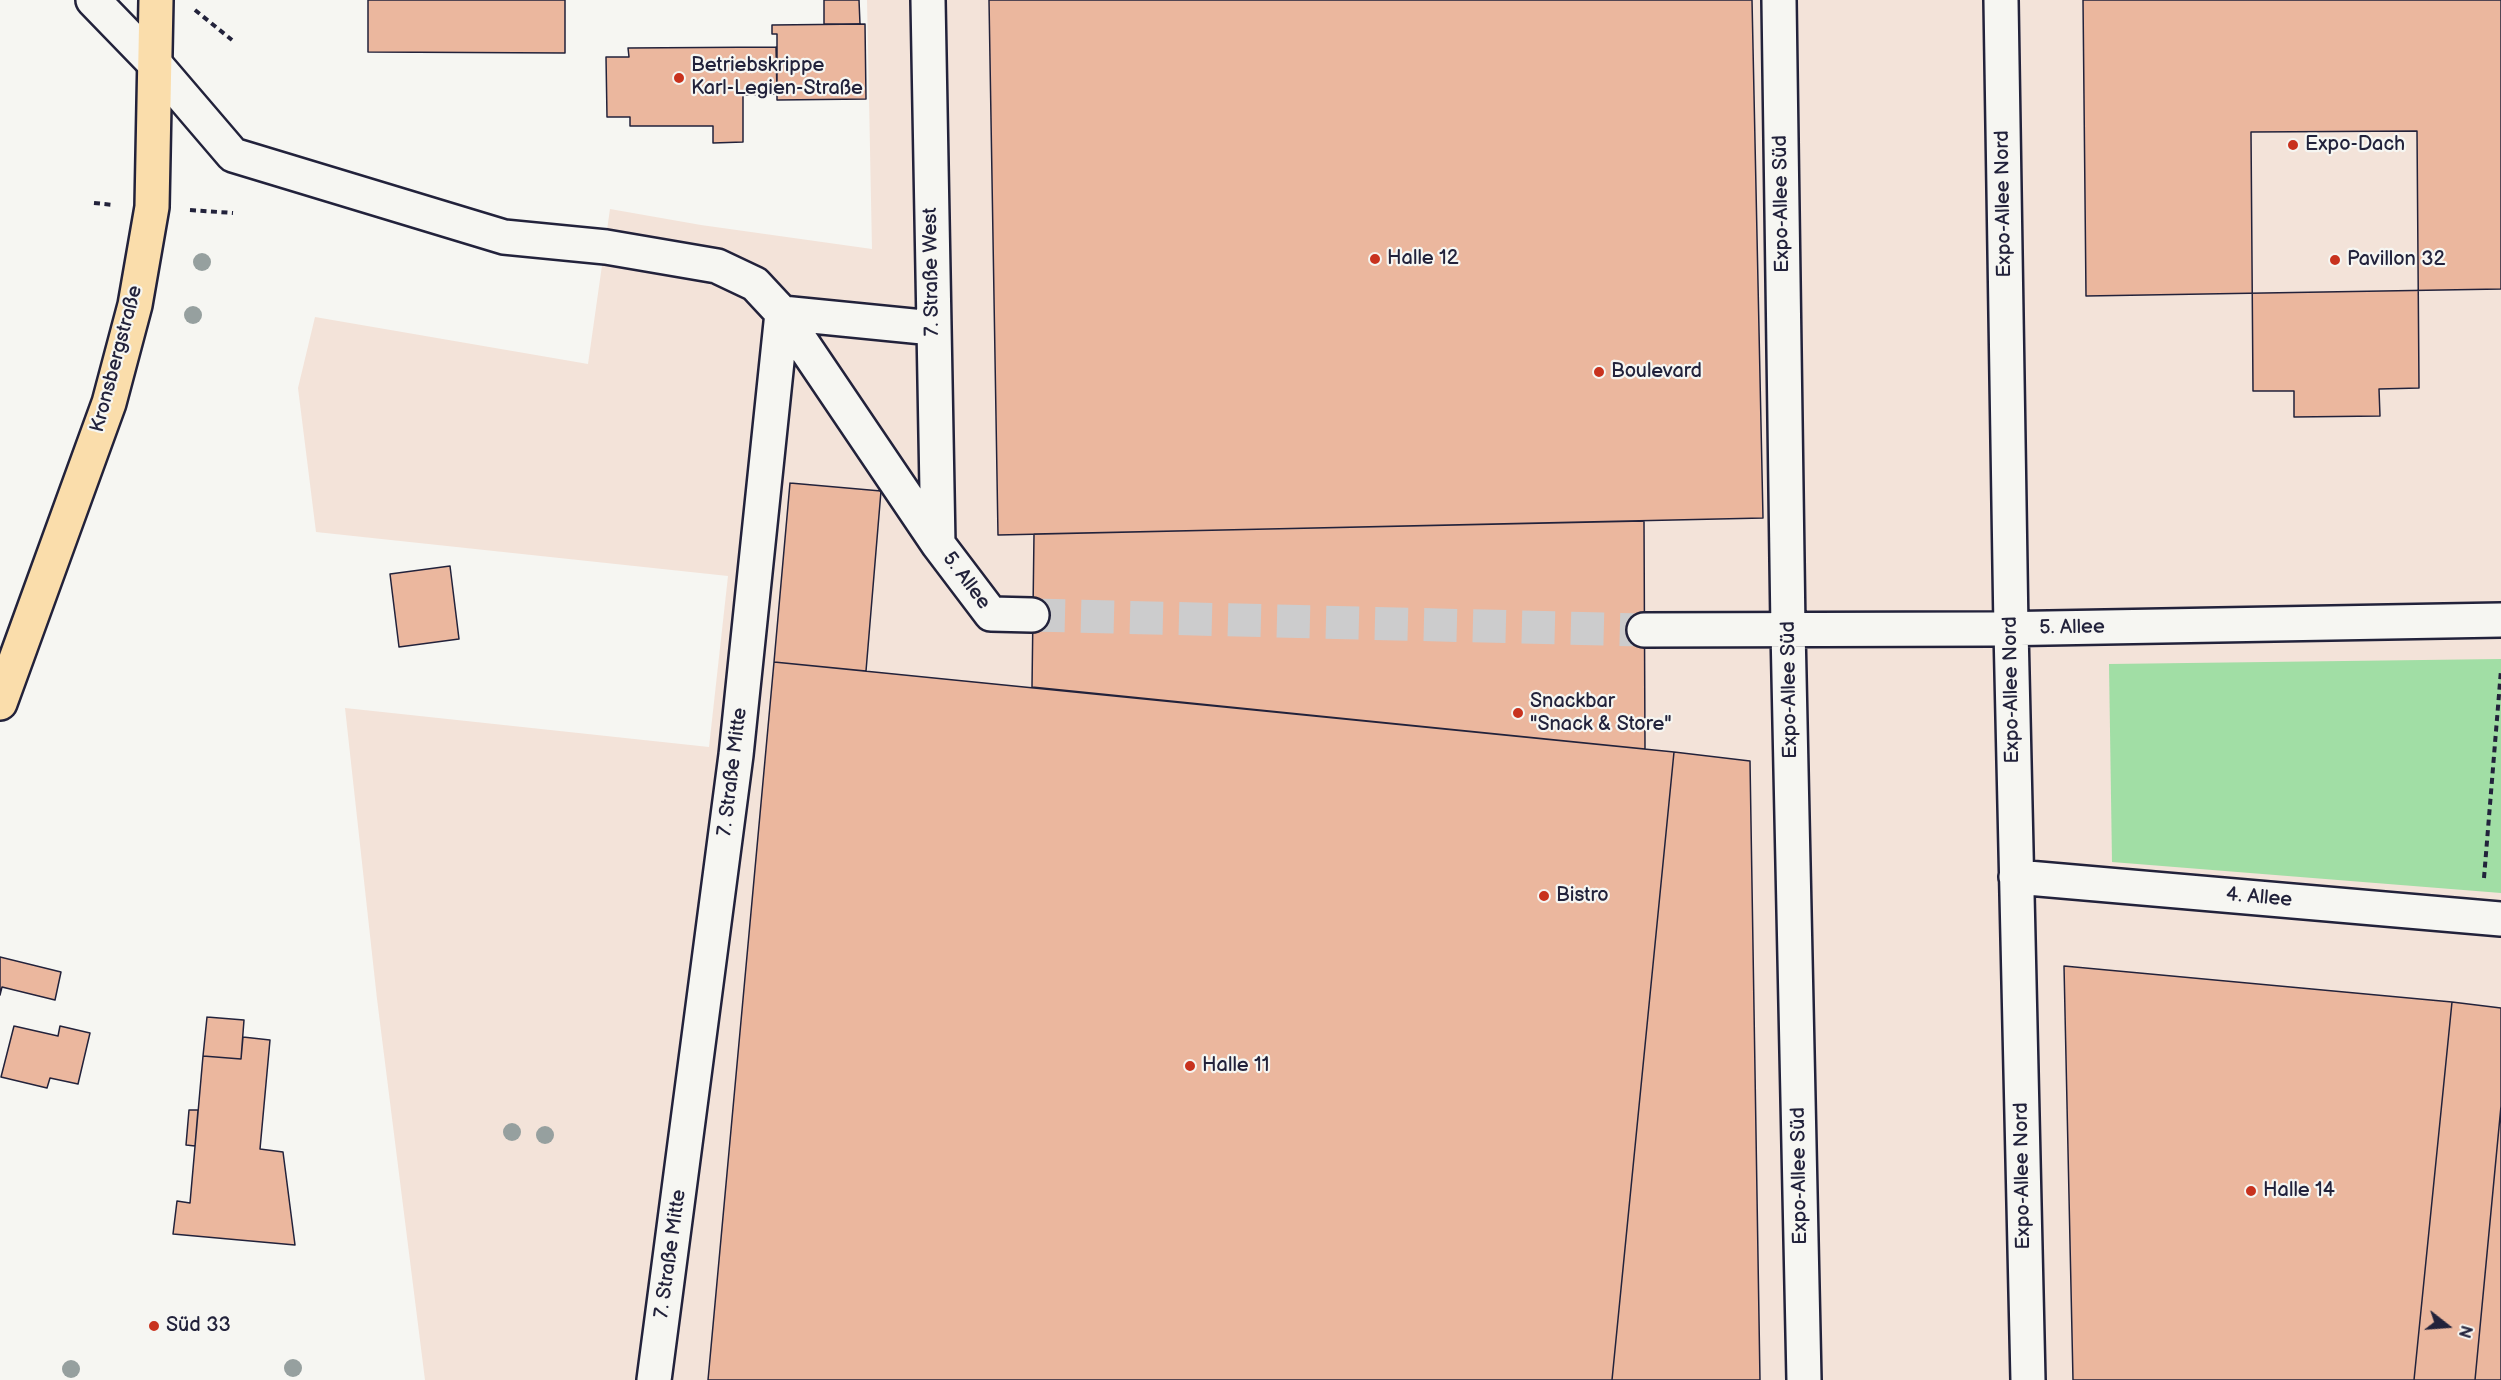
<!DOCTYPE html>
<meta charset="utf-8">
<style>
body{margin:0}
#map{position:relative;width:2501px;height:1380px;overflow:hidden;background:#f6f6f2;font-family:"Balsamiq Sans",sans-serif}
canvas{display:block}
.north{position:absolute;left:2417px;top:1296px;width:60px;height:60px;-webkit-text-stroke:4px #f6f6f2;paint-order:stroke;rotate:107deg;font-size:16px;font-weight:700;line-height:24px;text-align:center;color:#22223b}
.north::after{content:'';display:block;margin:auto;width:21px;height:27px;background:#22223b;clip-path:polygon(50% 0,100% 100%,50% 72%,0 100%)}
</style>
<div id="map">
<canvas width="2501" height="1380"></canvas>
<div class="north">N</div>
</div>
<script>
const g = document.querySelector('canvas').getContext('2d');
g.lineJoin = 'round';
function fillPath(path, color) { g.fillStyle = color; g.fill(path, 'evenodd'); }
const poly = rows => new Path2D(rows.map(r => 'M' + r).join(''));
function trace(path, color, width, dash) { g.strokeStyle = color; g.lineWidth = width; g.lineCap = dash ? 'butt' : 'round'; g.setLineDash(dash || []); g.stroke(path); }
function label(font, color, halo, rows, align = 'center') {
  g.font = font + ' "Balsamiq Sans",sans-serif'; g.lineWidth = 4.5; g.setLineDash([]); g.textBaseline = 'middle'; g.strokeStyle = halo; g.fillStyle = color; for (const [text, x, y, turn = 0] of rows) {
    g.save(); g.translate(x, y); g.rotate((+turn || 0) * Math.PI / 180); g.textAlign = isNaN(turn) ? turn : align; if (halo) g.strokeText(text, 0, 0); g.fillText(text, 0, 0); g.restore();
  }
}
const built = poly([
 [867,0,2501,0,2501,1380,425,1380,377,999,345,708,709,747,728,576,316,532,298,388,315,317,588,364,610,209,701,225,872,249]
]);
const green = poly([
 [2501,659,2501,893,2112,862,2109,664]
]);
const building = poly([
 [368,0,565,0,565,53,368,52,368,0],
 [824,0,859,0,860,24,824,24,824,0],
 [989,0,1752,0,1763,518,998,535,989,0],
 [2083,0,2501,0,2501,289,2086,296,2083,0],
 [865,24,866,99,777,100,777,34,772,34,772,25,865,24],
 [776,47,777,94,743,95,743,142,713,143,713,126,630,126,630,117,607,117,606,57,629,57,628,48,776,47],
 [2417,131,2419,388,2379,389,2380,416,2294,417,2294,391,2253,391,2251,132,2417,131],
 [790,483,881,491,866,671,774,662,790,483],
 [1644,521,1645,749,1032,687,1034,534,1644,521],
 [450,566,459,639,399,647,390,574,450,566],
 [774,662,1674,752,1612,1380,708,1380,774,662],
 [1674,752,1750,761,1760,1380,1612,1380,1674,752],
 [0,957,61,972,55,1000,2,987,0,995,0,957],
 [2064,966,2452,1002,2414,1380,2073,1380,2064,966],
 [2452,1002,2501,1008,2501,1106,2475,1380,2414,1380,2452,1002],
 [207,1017,244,1020,241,1059,203,1056,207,1017],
 [14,1026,58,1036,60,1026,90,1033,78,1084,50,1078,47,1088,1,1077,14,1026],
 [243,1037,270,1040,260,1149,283,1152,295,1245,173,1234,177,1201,190,1203,203,1056,241,1059,243,1037],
 [2501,1106,2501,1380,2475,1380,2501,1106],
 [189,1110,198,1110,195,1146,186,1145,189,1110]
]);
const minorTunnel = poly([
 [1032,615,1644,630]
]);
const path = poly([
 [195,10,232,40],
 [94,203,114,205],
 [190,210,233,213],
 [2484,878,2501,670]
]);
const minor = poly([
 [93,0,156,65,233,155,504,237,606,247,717,266,755,284,782,313,938,544,991,614,1032,615],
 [928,0,938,544],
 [1779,0,1788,629,1804,1380],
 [2001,0,2011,629,2028,1380],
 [1644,630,1992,629,2501,620],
 [2016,877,2501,919],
 [654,1380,736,755,782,313,933,328]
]);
const major = poly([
 [0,703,109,403,135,305,152,207,156,0]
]);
const trees = [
 [202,262],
 [193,315],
 [512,1132],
 [545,1135],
 [293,1368],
 [71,1369]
];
const markers = [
 [679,78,6,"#c8321e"],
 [2293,145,6,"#c8321e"],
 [1375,259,6,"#c8321e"],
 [2335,260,6,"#c8321e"],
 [1599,372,6,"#c8321e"],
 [1518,713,6,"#c8321e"],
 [1544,896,6,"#c8321e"],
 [1190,1066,6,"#c8321e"],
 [2251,1191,6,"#c8321e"],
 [154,1326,6,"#c8321e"]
];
const poiNames = [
 ["Betriebskrippe",691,66],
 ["Karl-Legien-Straße",691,89],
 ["Expo-Dach",2305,145],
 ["Halle 12",1387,259],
 ["Pavillon 32",2347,260],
 ["Boulevard",1611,372],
 ["Snackbar",1530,702],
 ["\"Snack & Store\"",1530,725],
 ["Bistro",1556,896],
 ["Halle 11",1202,1066],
 ["Halle 14",2263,1191],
 ["Süd 33",166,1326]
];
const streetNames = [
 ["Expo-Allee Süd",1782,204,-91],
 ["Expo-Allee Nord",2004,204,-91],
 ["7. Straße West",932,272,-91],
 ["Kronsbergstraße",117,359,-75],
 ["5. Allee",966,581,53],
 ["5. Allee",2072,628,-1],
 ["Expo-Allee Süd",1790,690,-91],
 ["Expo-Allee Nord",2012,690,-91],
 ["7. Straße Mitte",733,772,-83],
 ["4. Allee",2259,898,5],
 ["Expo-Allee Süd",1800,1176,-91],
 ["Expo-Allee Nord",2023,1176,-91],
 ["7. Straße Mitte",671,1254,-82]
];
fillPath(built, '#f3e3d9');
fillPath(green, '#a1dea5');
fillPath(building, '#ebb79e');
trace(building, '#22223b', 1.5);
trace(minorTunnel, '#cccccd', 33, [33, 16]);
trace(minor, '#22223b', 38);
trace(major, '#22223b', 38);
trace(path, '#22223b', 4, [6, 4.5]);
trace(minor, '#f6f6f2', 33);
trace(major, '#faddab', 33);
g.fillStyle = '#96a09f';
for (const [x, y] of trees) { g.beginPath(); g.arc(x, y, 9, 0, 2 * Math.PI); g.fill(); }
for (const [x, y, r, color] of markers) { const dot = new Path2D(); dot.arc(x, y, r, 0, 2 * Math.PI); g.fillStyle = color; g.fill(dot); trace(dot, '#f6f6f2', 2); }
label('20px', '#22223b', '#f6f6f2', poiNames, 'left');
label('20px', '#22223b', '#f6f6f2', streetNames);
</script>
